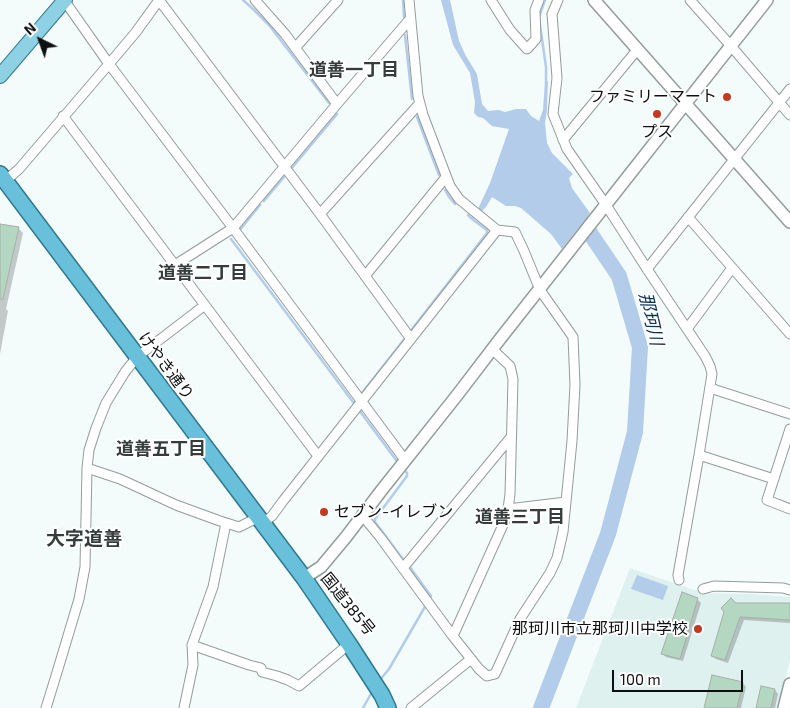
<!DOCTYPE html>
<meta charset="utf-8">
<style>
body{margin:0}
#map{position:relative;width:790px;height:708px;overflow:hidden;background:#f3fcfb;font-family:"Exo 2",sans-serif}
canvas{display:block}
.north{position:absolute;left:15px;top:15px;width:50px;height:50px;-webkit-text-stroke:4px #fff;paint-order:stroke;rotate:318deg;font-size:14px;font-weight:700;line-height:20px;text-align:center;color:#0d100f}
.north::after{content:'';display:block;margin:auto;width:18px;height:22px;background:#0d100f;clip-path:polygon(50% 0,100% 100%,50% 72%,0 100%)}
.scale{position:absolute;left:612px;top:670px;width:131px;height:22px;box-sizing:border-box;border:2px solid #0d100f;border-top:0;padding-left:6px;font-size:15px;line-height:18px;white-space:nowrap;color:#0d100f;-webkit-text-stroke:4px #fff;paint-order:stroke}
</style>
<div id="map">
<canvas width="790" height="708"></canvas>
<div class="north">N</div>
<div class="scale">100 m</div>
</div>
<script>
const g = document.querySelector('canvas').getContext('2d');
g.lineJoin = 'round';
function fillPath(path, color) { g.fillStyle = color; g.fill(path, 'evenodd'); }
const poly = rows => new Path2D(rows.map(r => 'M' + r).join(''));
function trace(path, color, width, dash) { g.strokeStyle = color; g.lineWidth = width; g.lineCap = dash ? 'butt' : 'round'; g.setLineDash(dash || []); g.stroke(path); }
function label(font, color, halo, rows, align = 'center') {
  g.font = font + ' "Exo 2","Noto Sans JP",sans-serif'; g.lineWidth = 4; g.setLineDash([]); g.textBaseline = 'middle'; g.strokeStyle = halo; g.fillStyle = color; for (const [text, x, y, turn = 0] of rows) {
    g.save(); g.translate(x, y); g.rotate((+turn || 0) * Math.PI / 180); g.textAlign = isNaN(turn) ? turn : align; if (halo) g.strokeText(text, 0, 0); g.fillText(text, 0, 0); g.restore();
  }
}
const built = poly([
 [630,568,703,593,755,594,790,597,790,660,778,708,576,708]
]);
const water = poly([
 [441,0,450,0,459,41,466,56,477,74,482,104,488,111,499,110,505,112,516,109,526,109,531,116,539,121,543,110,545,81,548,81,547,110,545,123,547,143,552,153,573,174,569,178,572,188,590,213,562,249,551,234,521,208,515,206,506,206,492,197,486,207,482,211,478,209,490,183,509,129,492,126,483,118,478,117,474,113,475,102,470,73,453,45],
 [637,575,668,586,663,600,631,589]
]);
const shadow = poly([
 [0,225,18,228,23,233,6,309,8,311,0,354],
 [697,599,701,603,683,661,666,657,663,654],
 [736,604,790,604,790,623,744,620,728,663,716,659,712,656],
 [713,677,743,683,746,687,741,708,706,708],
 [775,690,778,694,775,708,757,708]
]);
const stream = poly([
 [243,0,253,9,269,25,329,103],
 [403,0,404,17],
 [539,17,545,0],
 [540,25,546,67,546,84],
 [405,35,412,99],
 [417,117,439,175],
 [291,169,337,114],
 [445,190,449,197,455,204],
 [264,201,284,177],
 [468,215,472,219],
 [239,231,260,205],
 [231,239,356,406],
 [409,333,487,233,487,230,472,219,474,217],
 [354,403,406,337],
 [359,410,399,464],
 [403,468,407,473,407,476,375,519,375,522,405,562],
 [409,566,431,596,429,600],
 [379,681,389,669,426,605],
 [363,708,373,690]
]);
const river = poly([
 [541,708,608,534,635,432,640,347,619,276,575,211,568,207]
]);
const building = poly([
 [0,224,19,227,3,299,0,299,0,224],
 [682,592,698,598,680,659,661,654,682,592],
 [731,598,736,603,790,603,790,620,740,617,725,660,711,656,724,612,721,608,731,598],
 [712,675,743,682,737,708,704,708,712,675],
 [761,686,775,689,771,708,756,708,761,686]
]);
const minor = poly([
 [64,0,109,64,233,228,405,460],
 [159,0,320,214,411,339],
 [255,0,285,34,337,104],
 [491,0,510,30,527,49,536,39,535,10,539,0],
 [558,0,552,14,557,78,553,114,567,149,606,205,647,269,705,356,710,366,712,374,699,455],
 [690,0,731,46,790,115],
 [295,48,338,0],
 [63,116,318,456],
 [563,140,637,50],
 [4,182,19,169,109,64,136,32,159,0],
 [320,214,420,103],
 [688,217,790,334],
 [175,265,233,228,337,104,410,19],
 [647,269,790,89],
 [365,276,446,177],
 [687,329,732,268],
 [710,388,790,414],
 [790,429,767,500,790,509],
 [87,468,120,479,176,505,220,521,239,527,259,517],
 [508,509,566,502],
 [362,515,380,537,452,635,479,669,487,676,495,674,520,619,550,573,557,558,563,532,572,441,575,385,573,337,540,290,524,251,515,232,497,230,459,199,450,186,423,115,418,96,409,0],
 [263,523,272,516,283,501,497,230],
 [403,568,511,437],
 [679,580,678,575,699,455,774,479],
 [703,589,714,586,749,587,783,588,790,590],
 [453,636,507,516,508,509,510,494,513,379,510,366,492,349],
 [192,645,249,665,261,668,262,672,277,676,288,680,299,686,349,644],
 [46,708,58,669,79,599,85,567,87,468,89,450,96,428,106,403,125,372,137,357,205,305],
 [184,708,193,665,192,645,213,587,226,523],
 [411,708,471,659]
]);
const tertiary = poly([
 [594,0,790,222],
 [304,578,321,567,346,537,381,491,458,394,500,339,767,0],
 [784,708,790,684]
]);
const primary = poly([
 [0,76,65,0]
]);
const trunk = poly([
 [0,174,304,578,349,644,382,695,388,708]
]);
const markers = [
 [727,97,5,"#c43920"],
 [657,114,5,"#c43920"],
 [324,512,5,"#c43920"],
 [698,629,5,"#c43920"]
];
const poiNames = [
 ["ファミリーマート",717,97],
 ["プス",657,132,"center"],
 ["セブン-イレブン",334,512,"left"],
 ["那珂川市立那珂川中学校",688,629]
];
const streetNames = [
 ["けやき通り",166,366,53],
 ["国道385号",348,604,51]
];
const neighbourhoodNames = [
 ["道善一丁目",354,70],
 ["道善二丁目",203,273],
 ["道善五丁目",161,449],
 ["道善三丁目",520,517]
];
const waterNames = [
 ["那珂川",651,319,77]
];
const quarterNames = [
 ["大字道善",84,539]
];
fillPath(built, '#dff1ef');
fillPath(water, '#b3cce9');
fillPath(shadow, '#0003');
trace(stream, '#b3cce9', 2.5);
trace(river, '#b3cce9', 16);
fillPath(building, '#b3d7c0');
trace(building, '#a8aeaa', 1);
trace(minor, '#949c9b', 11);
trace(tertiary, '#949c9b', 14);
trace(primary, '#2f798e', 16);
trace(trunk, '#2f798e', 18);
trace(minor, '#fff', 9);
trace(tertiary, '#fff', 11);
trace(primary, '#8ed0e4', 14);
trace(trunk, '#68c0db', 15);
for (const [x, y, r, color] of markers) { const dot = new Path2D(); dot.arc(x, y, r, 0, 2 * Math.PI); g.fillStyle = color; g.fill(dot); trace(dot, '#fff', 2); }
label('16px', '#0d100f', '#fff', poiNames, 'right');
label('16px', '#0d100f', '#fff', streetNames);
label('bold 18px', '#353c3b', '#fff', neighbourhoodNames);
label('italic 18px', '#0f345a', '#fff', waterNames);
label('bold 19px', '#353c3b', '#fff', quarterNames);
</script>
